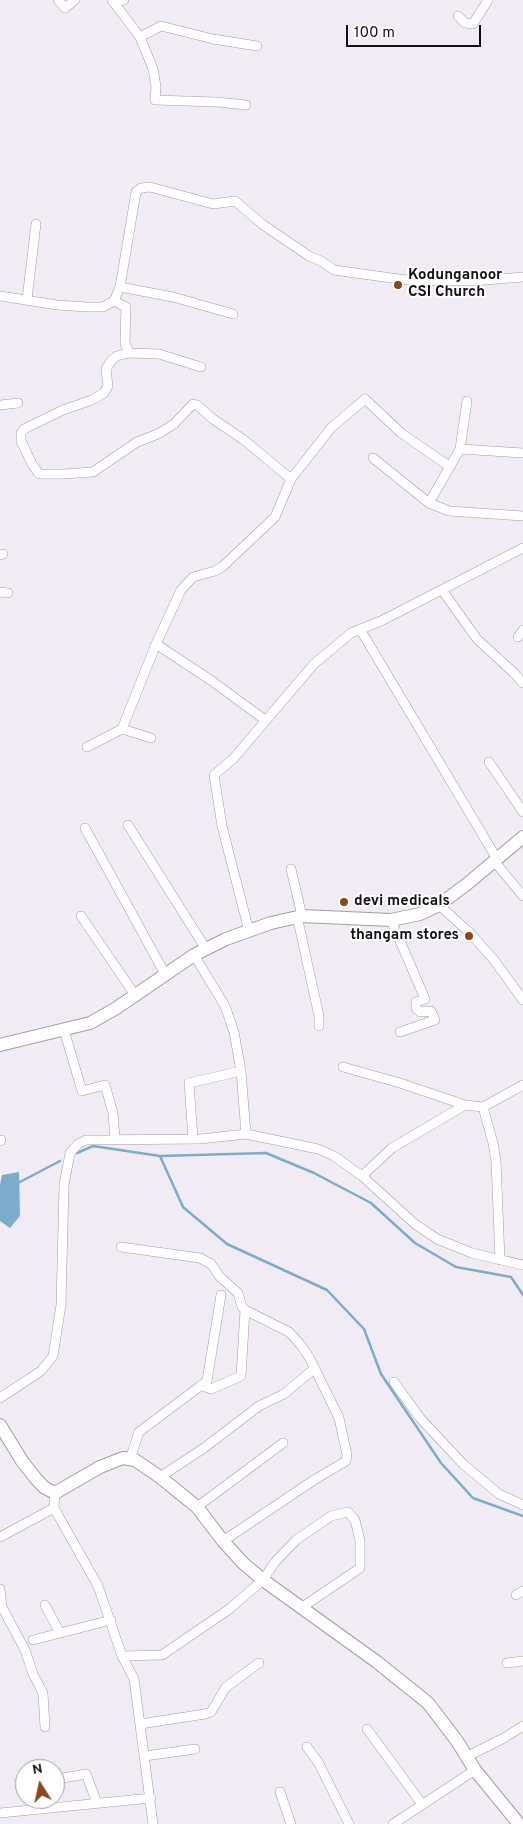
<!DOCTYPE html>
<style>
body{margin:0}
#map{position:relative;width:523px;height:1824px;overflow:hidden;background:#f1ebf4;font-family:Overpass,sans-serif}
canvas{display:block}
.north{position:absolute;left:15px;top:1759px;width:50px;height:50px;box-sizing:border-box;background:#fff;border:1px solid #a09fa0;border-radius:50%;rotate:350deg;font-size:14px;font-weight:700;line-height:20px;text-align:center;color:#121012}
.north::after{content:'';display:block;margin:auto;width:18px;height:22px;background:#8a471a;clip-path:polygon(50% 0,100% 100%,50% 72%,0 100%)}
.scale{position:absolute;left:346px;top:25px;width:135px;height:22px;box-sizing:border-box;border:2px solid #121012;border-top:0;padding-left:6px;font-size:15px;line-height:18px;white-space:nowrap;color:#121012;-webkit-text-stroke:4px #fff;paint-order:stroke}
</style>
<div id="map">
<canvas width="523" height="1824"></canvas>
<div class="north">N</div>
<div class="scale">100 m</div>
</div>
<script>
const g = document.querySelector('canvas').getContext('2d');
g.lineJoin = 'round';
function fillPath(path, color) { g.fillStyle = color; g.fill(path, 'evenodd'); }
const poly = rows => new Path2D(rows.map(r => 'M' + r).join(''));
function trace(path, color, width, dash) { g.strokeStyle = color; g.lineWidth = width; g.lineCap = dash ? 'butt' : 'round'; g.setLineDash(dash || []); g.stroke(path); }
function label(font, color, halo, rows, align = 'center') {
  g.font = font + ' Overpass,sans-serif'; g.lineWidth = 4; g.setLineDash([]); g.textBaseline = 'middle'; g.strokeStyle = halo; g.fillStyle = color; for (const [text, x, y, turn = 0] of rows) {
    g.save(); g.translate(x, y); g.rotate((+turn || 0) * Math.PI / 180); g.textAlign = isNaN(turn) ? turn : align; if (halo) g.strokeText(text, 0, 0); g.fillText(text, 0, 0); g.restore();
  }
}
const water = poly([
 [19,1172,20,1216,10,1228,0,1221,0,1185,2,1175]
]);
const stream = poly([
 [77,1153,93,1146,160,1156,266,1153,314,1173,371,1203,415,1243,456,1267,511,1277,523,1295],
 [160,1156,183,1207,227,1244,327,1290,364,1329,381,1374,441,1463,473,1498,523,1516],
 [18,1183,60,1161]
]);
const street = poly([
 [58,0,65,8,75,0],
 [112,0,140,37,153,69,156,86,155,100,217,102,246,105],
 [113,2,124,0],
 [458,16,465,23,473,24,488,0],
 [140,37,161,26,213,39,257,46],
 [120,287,173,297,233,314],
 [0,296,57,305,87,307,103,307,114,301,120,287,136,192,141,188,150,187,213,204,235,201,262,224,309,256,321,261,334,270,406,280,473,281,523,277],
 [27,299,36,224],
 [114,301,126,307,125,343,129,353,159,354,201,367],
 [0,405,18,403],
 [460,449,523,453],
 [373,458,429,503,460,449,467,401],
 [291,479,331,428,365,399,401,433,449,466],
 [429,503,449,511,523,516],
 [0,555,3,554],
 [442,590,477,639,514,673,523,683],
 [0,592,8,593],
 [360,629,497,859],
 [518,637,523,630],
 [156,644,212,681,265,720],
 [122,729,151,738],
 [87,747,122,729,156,644,181,590,193,577,215,571,222,567,275,517,291,479,244,440,213,419,197,405,193,404,174,424,158,434,137,442,93,472,63,474,39,474,32,464,21,441,21,433,24,429,63,410,92,400,104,393,108,386,106,369,111,361,117,356,129,353],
 [489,762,523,812],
 [128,825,206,949],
 [85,828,165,974],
 [494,861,523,896],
 [291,869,302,916],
 [439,905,470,933,494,960,523,1000],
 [81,916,135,995],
 [297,916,319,1016,319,1026],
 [391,920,425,999,416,1002,416,1008,420,1012,431,1011,435,1020,400,1032],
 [249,931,222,826,214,775,233,759,314,664,351,633,381,621,523,548],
 [194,955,225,1006,234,1032,241,1071,246,1134],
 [64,1030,82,1091,105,1085,113,1113,115,1139],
 [343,1067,400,1083,465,1105],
 [483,1107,493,1143,496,1161,500,1260],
 [193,1139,189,1083,241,1071],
 [0,1141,1,1140],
 [362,1176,392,1148,465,1105,483,1107,523,1085],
 [121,1247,200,1258,211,1264,220,1277,238,1293,242,1307,245,1310,289,1332,300,1344,309,1357,339,1418,347,1455,346,1461,314,1480,223,1541],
 [394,1382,420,1418,463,1464,499,1494,523,1505],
 [201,1385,211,1389,241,1376,245,1310],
 [0,1398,41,1371,53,1356,61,1305,64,1185,70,1153,78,1144,86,1140,200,1139,246,1134,318,1149,334,1156,362,1176,415,1224,437,1239,472,1253,523,1265],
 [130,1459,139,1432,207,1381,221,1295],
 [160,1477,204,1448,259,1406,284,1394,315,1368],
 [55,1493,54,1508,98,1586,122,1656,134,1679,153,1824],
 [197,1507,283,1443],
 [0,1537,54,1508],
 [0,1589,2,1607,25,1650,33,1674,43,1693,45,1727],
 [516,1595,523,1591],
 [45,1605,60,1633],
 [33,1640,111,1620],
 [122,1656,162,1655,228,1610,263,1580,275,1562,296,1540,331,1516,348,1512,355,1520,360,1541,360,1568,301,1608],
 [507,1663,523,1661],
 [140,1724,205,1714,211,1712,226,1687,259,1663],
 [367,1729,422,1804],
 [307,1747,318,1762,349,1824],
 [145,1756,195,1749],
 [466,1757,504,1738,523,1726],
 [57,1779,86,1774,97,1803],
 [280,1792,291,1824],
 [0,1813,151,1798],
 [393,1824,475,1770]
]);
const secondary = poly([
 [0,1045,90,1023,115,1009,194,955,226,939,271,923,302,916,391,920,420,914,439,905,467,884,523,837],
 [0,1425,22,1461,37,1480,45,1488,55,1493,100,1467,123,1458,135,1460,160,1477,197,1507,223,1541,243,1563,263,1580,377,1662,428,1703,457,1741,475,1770,519,1824]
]);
const markers = [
 [398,285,5,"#8a471a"],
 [344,902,5,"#8a471a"],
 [469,936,5,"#8a471a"]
];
const poiNames = [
 ["Kodunganoor",408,276],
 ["CSI Church",408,293],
 ["devi medicals",354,902],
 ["thangam stores",459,936,"right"]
];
fillPath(water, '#7badca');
trace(stream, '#7badca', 2.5);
trace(street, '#a39ea5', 10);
trace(secondary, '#a39ea5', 14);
trace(street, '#fff', 9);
trace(secondary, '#fff', 12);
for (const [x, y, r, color] of markers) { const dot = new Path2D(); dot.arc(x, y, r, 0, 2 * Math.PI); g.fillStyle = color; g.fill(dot); trace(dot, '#fff', 2); }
label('bold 15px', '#121012', '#fff', poiNames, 'left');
</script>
